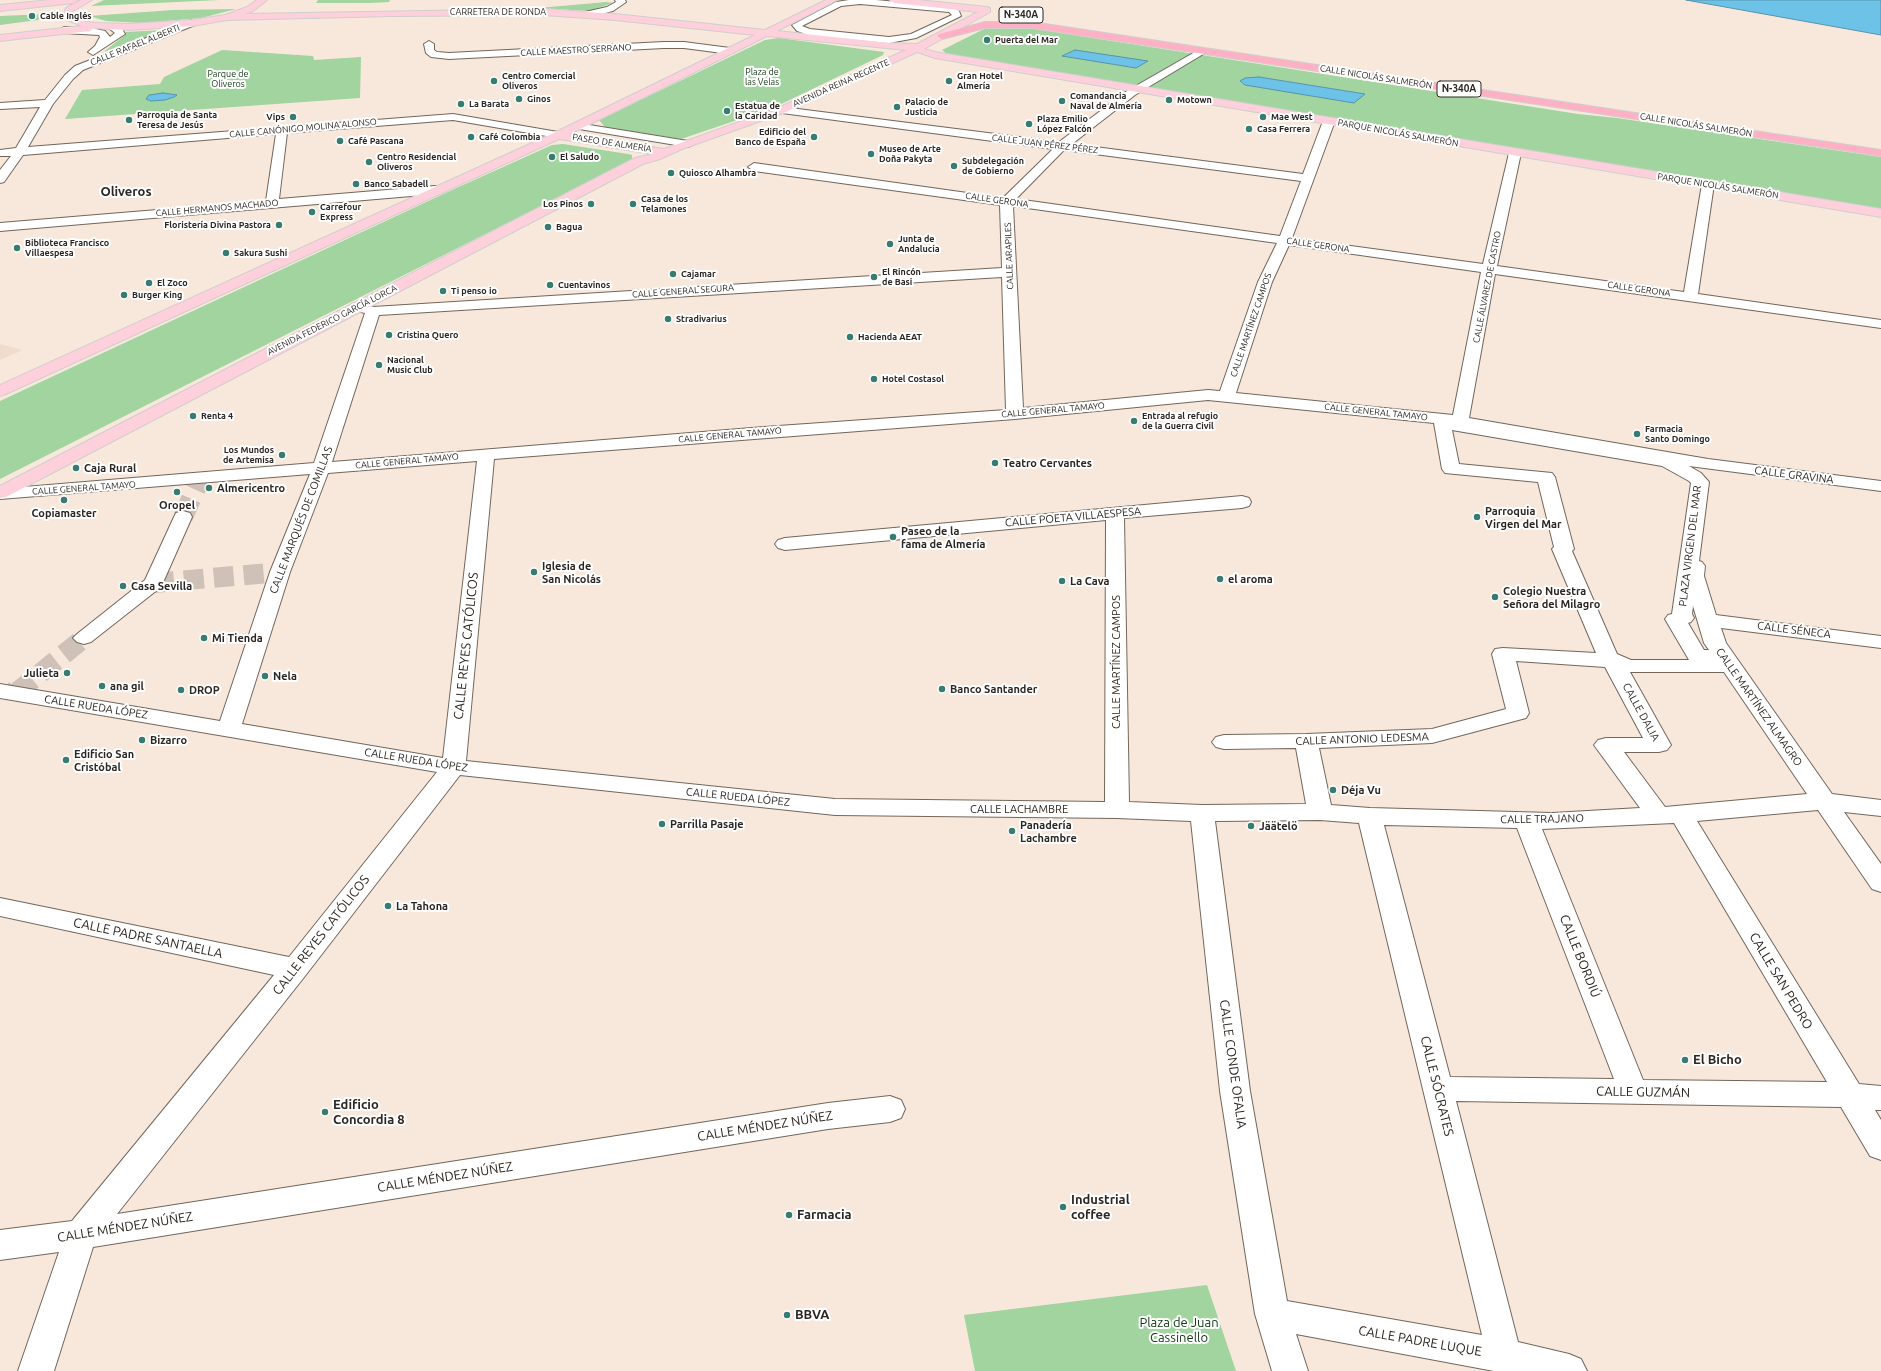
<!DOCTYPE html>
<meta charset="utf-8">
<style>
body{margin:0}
canvas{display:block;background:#f8e8dc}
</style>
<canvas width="1881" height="1371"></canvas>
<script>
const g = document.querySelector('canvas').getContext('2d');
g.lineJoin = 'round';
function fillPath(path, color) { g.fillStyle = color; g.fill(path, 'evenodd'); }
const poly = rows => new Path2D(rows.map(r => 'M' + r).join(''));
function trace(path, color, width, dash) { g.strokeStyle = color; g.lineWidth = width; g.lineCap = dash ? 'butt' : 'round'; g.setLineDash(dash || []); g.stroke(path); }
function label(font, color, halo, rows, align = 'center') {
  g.font = font + ' Ubuntu,sans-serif'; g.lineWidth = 4; g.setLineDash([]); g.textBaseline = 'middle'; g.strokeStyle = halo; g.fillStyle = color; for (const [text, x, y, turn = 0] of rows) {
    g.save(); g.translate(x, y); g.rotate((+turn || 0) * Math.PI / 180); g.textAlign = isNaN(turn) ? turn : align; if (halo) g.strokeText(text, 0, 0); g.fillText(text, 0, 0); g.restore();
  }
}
const built = poly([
 [0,344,23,350,0,360]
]);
const green = poly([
 [104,0,220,0,91,6],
 [318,0,390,0,389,2,369,3,316,3],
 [606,2,613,3,589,11,539,8],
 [236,9,201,18,141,23,106,21,89,16,173,10],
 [47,14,47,17,40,18,38,20,0,25,0,16],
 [1001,27,1023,27,1578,114,1617,118,1881,157,1881,211,948,55,942,50,984,29],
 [1259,77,1365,94,1246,84,1240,82],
 [164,30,108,53,101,54,125,35,126,32],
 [779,38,884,52,883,55,773,108,681,139,605,127,599,120,765,40],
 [222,50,313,56,314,60,361,57,360,98,65,119,82,90,160,84,164,77],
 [563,144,628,154,632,155,632,160,0,479,0,401,452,190,552,145],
 [1207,1285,1236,1371,975,1371,964,1315]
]);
const water = poly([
 [1686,0,1881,0,1881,35,1686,0],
 [1075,50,1148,61,1136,68,1062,56,1075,50],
 [1259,77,1365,94,1354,103,1245,85,1240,81,1245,78,1259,77],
 [163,93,177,95,174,97,165,100,151,101,146,99,149,95,163,93]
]);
const minorTunnelFar1 = poly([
 [183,517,200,479],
 [154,583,280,572],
 [17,692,84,638]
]);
const minorTunnel = poly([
 [16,693,18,691]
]);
const minor = poly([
 [615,0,625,0,626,2,613,11,588,17,584,14,585,12,607,7,616,2,615,0],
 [849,0,876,0,951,7,959,11,961,16,916,38,889,43,809,35,797,31,792,25,836,2,849,0],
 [860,4,949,12,952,15,911,34,889,37,810,29,802,26,841,6,860,4],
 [192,20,197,23,195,25,83,70,73,79,53,104,28,147,453,114,558,132,564,135,558,138,453,120,287,133,279,199,435,186,439,187,441,190,439,193,435,194,0,231,0,223,266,201,276,134,23,155,4,182,0,183,0,170,11,156,0,156,0,150,16,148,40,107,0,109,0,103,45,100,65,75,75,66,192,20],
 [112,24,122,29,125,34,93,55,88,52,95,46,100,37,99,35,64,33,59,30,64,27,91,28,105,31,110,37,115,33,107,27,112,24],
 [429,41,434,44,434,50,437,52,449,53,664,42,684,42,730,48,735,51,730,54,684,48,664,48,449,59,431,57,426,53,424,44,429,41],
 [1202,48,1207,51,1205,53,1135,95,1072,144,1303,174,1323,121,1325,119,1333,119,1335,121,1292,238,1483,264,1509,153,1515,150,1521,153,1497,266,1684,292,1702,184,1708,180,1714,184,1698,294,1881,320,1881,328,1495,274,1469,418,1708,459,1881,481,1881,491,1689,466,1701,473,1709,482,1699,561,1702,562,1705,566,1704,576,1716,615,1881,636,1881,648,1721,628,1726,643,1832,794,1881,800,1881,816,1844,812,1881,864,1881,892,1872,889,1818,810,1697,821,1859,1084,1881,1086,1881,1110,1875,1110,1881,1120,1881,1160,1870,1156,1841,1107,1456,1101,1518,1342,1569,1354,1581,1359,1587,1371,1494,1371,1296,1334,1308,1371,1272,1371,1255,1314,1220,1091,1191,821,1117,818,835,815,460,775,305,976,117,1214,828,1103,890,1096,901,1100,905,1109,901,1118,890,1122,828,1129,93,1247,54,1371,18,1371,59,1252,0,1260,0,1230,72,1221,274,975,0,916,0,898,289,957,437,772,0,698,0,684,220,721,270,572,310,474,0,499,0,489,314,463,365,313,352,310,350,307,352,304,357,303,373,307,1002,268,1000,205,754,171,748,167,754,163,1003,198,1053,149,782,113,778,112,777,110,778,108,782,107,1059,142,1127,91,1202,48],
 [1064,150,1301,181,1280,236,1016,199,1064,150],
 [1013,206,1277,243,1258,282,1220,391,1208,390,1023,408,1013,206],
 [1289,245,1481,272,1453,415,1236,393,1272,282,1289,245],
 [1002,277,1006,410,764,427,332,462,379,315,1002,277],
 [1208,400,1434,423,1442,469,1445,473,1538,482,1554,547,1552,549,1596,653,1503,648,1495,649,1492,654,1506,709,1432,729,1306,734,1224,735,1216,737,1212,742,1216,747,1224,749,1296,748,1306,804,1202,805,1129,802,1124,518,1242,508,1249,506,1251,502,1249,498,1242,496,785,538,778,540,775,544,778,548,785,550,1106,520,1105,802,835,799,466,761,494,459,1015,419,1208,400],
 [1452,430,1662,466,1689,481,1691,483,1672,614,1668,615,1665,619,1689,660,1631,660,1617,654,1572,551,1574,549,1555,477,1552,473,1459,464,1452,430],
 [477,461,443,758,242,724,290,572,328,473,477,461],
 [1693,606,1704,643,1709,650,1704,650,1688,623,1691,622,1694,618,1692,614,1693,606],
 [1516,661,1605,667,1643,738,1606,738,1598,740,1594,745,1640,808,1552,813,1370,808,1331,805,1319,748,1432,743,1526,718,1529,713,1516,661],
 [1630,672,1724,672,1807,794,1665,807,1624,752,1659,752,1667,750,1671,745,1630,672],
 [1320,820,1359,823,1482,1335,1287,1301,1250,1091,1215,821,1320,820],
 [1674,823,1827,1082,1643,1080,1542,829,1674,823],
 [1384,825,1517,828,1614,1079,1450,1077,1384,825],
 [577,123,688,141,694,144,688,147,573,128,571,126,573,124,577,123],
 [183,511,190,513,192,517,161,587,91,642,84,644,77,642,73,638,77,634,145,580,174,517,176,513,183,511]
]);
const major = poly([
 [50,0,78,0,74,3,0,11,0,5,50,0],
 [81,0,92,0,73,11,74,16,86,22,97,23,129,24,192,20,225,15,247,7,257,0,267,0,253,11,245,14,544,9,615,14,765,30,826,0,837,0,777,31,889,43,917,44,978,12,894,3,890,0,918,0,987,7,990,8,990,12,924,49,935,52,1881,209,1881,217,935,58,917,52,786,112,682,149,660,159,643,164,6,497,0,498,0,486,635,158,653,154,559,139,6,394,0,396,0,385,554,133,755,35,615,20,544,15,393,16,227,20,192,26,129,30,94,28,90,31,0,41,0,35,82,26,67,20,64,13,66,8,81,0],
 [767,36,906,50,778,108,664,149,570,134,767,36]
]);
const highway = poly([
 [985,22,1032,22,1881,150,1881,156,1032,28,985,28,942,39,937,36,939,34,985,22]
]);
const markers = [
 [32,16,4,"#367c71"],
 [987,40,4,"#367c71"],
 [494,81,4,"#367c71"],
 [949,81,4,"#367c71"],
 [519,99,4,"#367c71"],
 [1169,100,4,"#367c71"],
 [1062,101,4,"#367c71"],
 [461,104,4,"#367c71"],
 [897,107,4,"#367c71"],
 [727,111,4,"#367c71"],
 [293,117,4,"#367c71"],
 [1263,117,4,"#367c71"],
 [129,120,4,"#367c71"],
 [1029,124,4,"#367c71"],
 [1249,129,4,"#367c71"],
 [471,137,4,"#367c71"],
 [814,137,4,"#367c71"],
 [340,141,4,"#367c71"],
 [871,154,4,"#367c71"],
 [552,157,4,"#367c71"],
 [369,162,4,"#367c71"],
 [954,166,4,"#367c71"],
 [671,173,4,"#367c71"],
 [356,184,4,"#367c71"],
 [591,204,4,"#367c71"],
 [633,204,4,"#367c71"],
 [312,212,4,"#367c71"],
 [279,225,4,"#367c71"],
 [548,227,4,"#367c71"],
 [890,244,4,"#367c71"],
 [17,248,4,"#367c71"],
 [226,253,4,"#367c71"],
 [673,274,4,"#367c71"],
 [874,277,4,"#367c71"],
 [149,283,4,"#367c71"],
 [550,285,4,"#367c71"],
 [443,291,4,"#367c71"],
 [124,295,4,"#367c71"],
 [668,319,4,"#367c71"],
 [389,335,4,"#367c71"],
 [850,337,4,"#367c71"],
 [379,365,4,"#367c71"],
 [874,379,4,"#367c71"],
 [193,416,4,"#367c71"],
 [1134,421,4,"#367c71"],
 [1637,434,4,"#367c71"],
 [282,455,4,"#367c71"],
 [995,463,4,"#367c71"],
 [76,468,4,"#367c71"],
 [209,488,4,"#367c71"],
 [177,492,4,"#367c71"],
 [64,500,4,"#367c71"],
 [1477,517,4,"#367c71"],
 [893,537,4,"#367c71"],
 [534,572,4,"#367c71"],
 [1220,579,4,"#367c71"],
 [1062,581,4,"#367c71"],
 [123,586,4,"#367c71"],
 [1495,597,4,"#367c71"],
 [204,638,4,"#367c71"],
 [67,673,4,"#367c71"],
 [265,676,4,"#367c71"],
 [102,686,4,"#367c71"],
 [942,689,4,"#367c71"],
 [181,690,4,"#367c71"],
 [142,740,4,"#367c71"],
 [66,760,4,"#367c71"],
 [1333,790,4,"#367c71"],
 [662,824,4,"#367c71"],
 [1251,826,4,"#367c71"],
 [1012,831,4,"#367c71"],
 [388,906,4,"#367c71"],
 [1685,1060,4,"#367c71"],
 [325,1112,4,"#367c71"],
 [1063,1207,4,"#367c71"],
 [789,1215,4,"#367c71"],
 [787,1315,4,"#367c71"]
];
const farStreetnames = [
 ["CARRETERA DE RONDA",498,12],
 ["CALLE RAFAEL ALBERTI",135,45,-22],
 ["CALLE MAESTRO SERRANO",576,50,-3],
 ["CALLE NICOLÁS SALMERÓN",1376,77,9],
 ["AVENIDA REINA REGENTE",841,83,-24],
 ["CALLE NICOLÁS SALMERÓN",1696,125,9],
 ["CALLE CANÓNIGO MOLINA ALONSO",303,128,-5],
 ["PARQUE NICOLÁS SALMERÓN",1398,133,10],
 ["PASEO DE ALMERÍA",612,143,9],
 ["CALLE JUAN PÉREZ PÉREZ",1045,144,7],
 ["PARQUE NICOLÁS SALMERÓN",1718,186,9],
 ["CALLE GERONA",997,200,8],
 ["CALLE HERMANOS MACHADO",217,208,-5],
 ["CALLE GERONA",1318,245,8],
 ["CALLE ARAPILES",1009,256,-92],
 ["CALLE ÁLVAREZ DE CASTRO",1487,287,-79],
 ["CALLE GERONA",1639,289,8],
 ["CALLE GENERAL SEGURA",683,291,-4],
 ["AVENIDA FEDERICO GARCÍA LORCA",332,320,-27],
 ["CALLE MARTÍNEZ CAMPOS",1251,325,-71],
 ["CALLE GENERAL TAMAYO",1053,410,-5],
 ["CALLE GENERAL TAMAYO",1376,412,6],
 ["CALLE GENERAL TAMAYO",730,435,-5],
 ["CALLE GENERAL TAMAYO",407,461,-5],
 ["CALLE GENERAL TAMAYO",84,488,-4]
];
const farPoinames = [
 ["Cable Inglés",40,16],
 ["Puerta del Mar",995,40],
 ["Centro Comercial",502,76],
 ["Oliveros",502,86],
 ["Gran Hotel",957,76],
 ["Almería",957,86],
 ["Comandancia",1070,96],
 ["Naval de Almería",1070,106],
 ["Ginos",527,99],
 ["Motown",1177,100],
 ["Palacio de",905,102],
 ["Justicia",905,112],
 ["La Barata",469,104],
 ["Estatua de",735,106],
 ["la Caridad",735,116],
 ["Parroquia de Santa",137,115],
 ["Teresa de Jesús",137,125],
 ["Vips",285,117,"right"],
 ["Mae West",1271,117],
 ["Plaza Emilio",1037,119],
 ["López Falcón",1037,129],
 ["Casa Ferrera",1257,129],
 ["Edificio del",806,132,"right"],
 ["Banco de España",806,142,"right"],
 ["Café Colombia",479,137],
 ["Café Pascana",348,141],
 ["Museo de Arte",879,149],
 ["Doña Pakyta",879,159],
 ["Centro Residencial",377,157],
 ["Oliveros",377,167],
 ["El Saludo",560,157],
 ["Subdelegación",962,161],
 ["de Gobierno",962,171],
 ["Quiosco Alhambra",679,173],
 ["Banco Sabadell",364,184],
 ["Casa de los",641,199],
 ["Telamones",641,209],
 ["Los Pinos",583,204,"right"],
 ["Carrefour",320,207],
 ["Express",320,217],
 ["Floristería Divina Pastora",271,225,"right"],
 ["Bagua",556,227],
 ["Junta de",898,239],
 ["Andalucía",898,249],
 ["Biblioteca Francisco",25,243],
 ["Villaespesa",25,253],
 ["Sakura Sushi",234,253],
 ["El Rincón",882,272],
 ["de Basi",882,282],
 ["Cajamar",681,274],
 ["El Zoco",157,283],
 ["Cuentavinos",558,285],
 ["Ti penso io",451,291],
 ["Burger King",132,295],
 ["Stradivarius",676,319],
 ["Cristina Quero",397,335],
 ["Hacienda AEAT",858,337],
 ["Nacional",387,360],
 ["Music Club",387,370],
 ["Hotel Costasol",882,379],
 ["Renta 4",201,416],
 ["Entrada al refugio",1142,416],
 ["de la Guerra Civil",1142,426],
 ["Farmacia",1645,429],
 ["Santo Domingo",1645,439],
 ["Los Mundos",274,450,"right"],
 ["de Artemisa",274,460,"right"]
];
const farParknames = [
 ["Plaza de",762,72],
 ["las Velas",762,82],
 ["Parque de",228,74],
 ["Oliveros",228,84]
];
const shields = [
 [1021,15,44],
 [1459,89,44]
];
const shieldNames = [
 ["N-340A",1021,15],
 ["N-340A",1459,89]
];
const poiNames = [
 ["Teatro Cervantes",1003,463],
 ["Caja Rural",84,468],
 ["Almericentro",217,488],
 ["Oropel",177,505,"center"],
 ["Parroquia",1485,511],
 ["Virgen del Mar",1485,524],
 ["Copiamaster",64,513,"center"],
 ["Paseo de la",901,531],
 ["fama de Almería",901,544],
 ["Iglesia de",542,566],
 ["San Nicolás",542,579],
 ["el aroma",1228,579],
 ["La Cava",1070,581],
 ["Casa Sevilla",131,586],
 ["Colegio Nuestra",1503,591],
 ["Señora del Milagro",1503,604],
 ["Mi Tienda",212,638],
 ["Julieta",59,673,"right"],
 ["Nela",273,676],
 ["ana gil",110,686],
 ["Banco Santander",950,689],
 ["DROP",189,690],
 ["Bizarro",150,740],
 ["Edificio San",74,754],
 ["Cristóbal",74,767],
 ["Déja Vu",1341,790],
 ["Parrilla Pasaje",670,824],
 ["Panadería",1020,825],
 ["Lachambre",1020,838],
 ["Jäätelö",1259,826],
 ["La Tahona",396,906]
];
const streetNames = [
 ["CALLE GRAVINA",1794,475,7],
 ["CALLE POETA VILLAESPESA",1073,517,-5],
 ["CALLE MARQUÉS DE COMILLAS",301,520,-69],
 ["PLAZA VIRGEN DEL MAR",1690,546,-83],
 ["CALLE SÉNECA",1794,630,7],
 ["CALLE MARTÍNEZ CAMPOS",1116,662,-90],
 ["CALLE RUEDA LÓPEZ",96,707,9],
 ["CALLE MARTÍNEZ ALMAGRO",1759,707,55],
 ["CALLE DALIA",1641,712,61],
 ["CALLE ANTONIO LEDESMA",1362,739,-2],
 ["CALLE RUEDA LÓPEZ",416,760,9],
 ["CALLE RUEDA LÓPEZ",738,797,6],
 ["CALLE LACHAMBRE",1019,809],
 ["CALLE TRAJANO",1542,819,-1]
];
const farDistrictnames = [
 ["Oliveros",126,192]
];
const nearStreetnames = [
 ["CALLE REYES CATÓLICOS",466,646,-84],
 ["CALLE REYES CATÓLICOS",321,935,-52],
 ["CALLE PADRE SANTAELLA",148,938,12],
 ["CALLE BORDIÚ",1580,956,68],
 ["CALLE SAN PEDRO",1781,981,59],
 ["CALLE CONDE OFALIA",1233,1064,82],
 ["CALLE SÓCRATES",1437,1086,76],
 ["CALLE GUZMÁN",1643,1092,1],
 ["CALLE MÉNDEZ NÚÑEZ",765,1126,-9],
 ["CALLE MÉNDEZ NÚÑEZ",445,1177,-9],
 ["CALLE MÉNDEZ NÚÑEZ",125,1227,-9],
 ["CALLE PADRE LUQUE",1420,1341,10]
];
const nearPoinames = [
 ["El Bicho",1693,1060],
 ["Edificio",333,1105],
 ["Concordia 8",333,1120],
 ["Industrial",1071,1200],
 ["coffee",1071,1215],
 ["Farmacia",797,1215],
 ["BBVA",795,1315]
];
const nearParknames = [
 ["Plaza de Juan",1179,1323],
 ["Cassinello",1179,1338]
];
fillPath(built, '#f1dbca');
fillPath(green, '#a1d49f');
fillPath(water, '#6dc2e8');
trace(water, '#5993ac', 1);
trace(minorTunnelFar1, '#cfc1b7', 20, [20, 10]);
trace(minorTunnel, '#cfc1b7', 25, [25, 12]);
trace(minor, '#73665b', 2);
trace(major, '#d0cfce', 2);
trace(highway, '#d0cfce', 2);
fillPath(minor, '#fff');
fillPath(major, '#fed0dc');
fillPath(highway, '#feb1c5');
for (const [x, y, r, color] of markers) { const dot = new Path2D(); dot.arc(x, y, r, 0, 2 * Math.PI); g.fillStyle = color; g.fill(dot); trace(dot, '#fff', 1.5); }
label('9px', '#2b2621', '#fff', farStreetnames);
label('bold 9px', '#2b2621', '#fff', farPoinames, 'left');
label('9px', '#0f3610', '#fff', farParknames);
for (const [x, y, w] of shields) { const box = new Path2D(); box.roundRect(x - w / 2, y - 8, w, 16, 3); g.fillStyle = '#fff'; g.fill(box); trace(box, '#2b2621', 1); }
label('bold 10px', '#2b2621', null, shieldNames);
label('bold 11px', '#2b2621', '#fff', poiNames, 'left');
label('11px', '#2b2621', '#fff', streetNames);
label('bold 13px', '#2b2621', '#fff', farDistrictnames);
label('13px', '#2b2621', '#fff', nearStreetnames);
label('bold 13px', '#2b2621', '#fff', nearPoinames, 'left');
label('13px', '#0f3610', '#fff', nearParknames);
</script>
